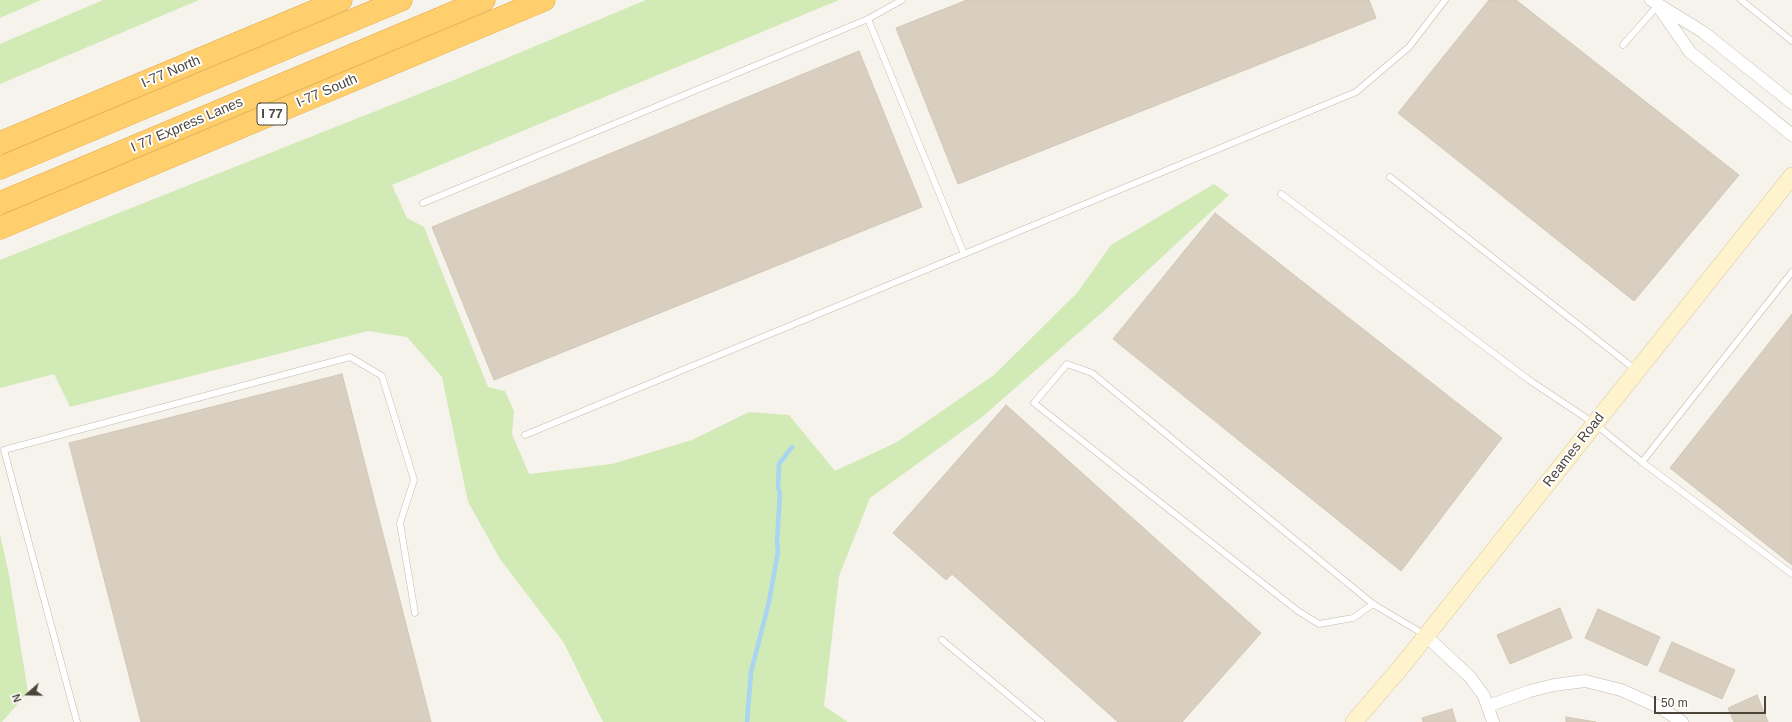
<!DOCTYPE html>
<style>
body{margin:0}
#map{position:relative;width:1792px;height:722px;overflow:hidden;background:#f6f3ec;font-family:Arial,sans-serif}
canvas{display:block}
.north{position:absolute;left:8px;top:674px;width:40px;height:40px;-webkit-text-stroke:3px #fff;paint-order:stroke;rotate:250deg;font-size:11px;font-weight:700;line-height:16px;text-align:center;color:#4b4439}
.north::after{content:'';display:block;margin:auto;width:14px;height:18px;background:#4b4439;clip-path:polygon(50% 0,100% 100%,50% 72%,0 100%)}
.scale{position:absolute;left:1654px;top:696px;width:112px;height:18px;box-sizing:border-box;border:2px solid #4b4439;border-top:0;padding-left:5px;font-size:12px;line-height:14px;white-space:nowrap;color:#4b4439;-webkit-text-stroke:3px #fff;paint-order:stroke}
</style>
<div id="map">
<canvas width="1792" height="722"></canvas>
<div class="north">N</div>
<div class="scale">50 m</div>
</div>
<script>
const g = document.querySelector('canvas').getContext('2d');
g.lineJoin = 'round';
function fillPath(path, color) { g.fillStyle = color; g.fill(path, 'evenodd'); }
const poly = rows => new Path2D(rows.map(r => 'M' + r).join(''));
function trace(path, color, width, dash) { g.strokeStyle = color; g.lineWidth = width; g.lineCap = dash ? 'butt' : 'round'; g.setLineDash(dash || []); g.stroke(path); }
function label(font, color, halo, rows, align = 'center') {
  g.font = font + ' Arial,sans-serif'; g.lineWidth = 4; g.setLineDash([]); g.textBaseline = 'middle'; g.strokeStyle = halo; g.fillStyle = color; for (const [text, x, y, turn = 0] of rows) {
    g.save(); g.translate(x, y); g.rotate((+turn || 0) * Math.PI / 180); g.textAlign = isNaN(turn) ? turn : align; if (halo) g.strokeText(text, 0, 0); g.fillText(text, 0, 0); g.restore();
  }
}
const green = poly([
 [0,0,41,0,0,18],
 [103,0,199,0,0,84,0,44],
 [646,0,839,0,392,185,407,218,424,227,488,387,505,391,514,411,512,434,529,474,612,464,692,440,749,412,789,415,835,471,897,442,994,375,1077,293,1111,245,1214,184,1229,195,1107,308,982,417,870,498,839,576,824,706,848,722,603,722,564,643,500,559,468,502,442,377,407,337,368,331,70,407,54,374,0,388,0,260,454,80],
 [0,534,9,575,28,692,2,722,0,722]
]);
const stream = poly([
 [747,722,751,672,769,602,778,552,777,541,780,493,778,488,779,464,792,447]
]);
const building = poly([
 [967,0,1369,0,1376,18,958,184,896,28,967,0],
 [1489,0,1516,0,1739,175,1634,301,1398,113,1489,0],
 [859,51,922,207,494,380,432,227,859,51],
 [1215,213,1502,438,1401,571,1113,339,1215,213],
 [1792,314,1792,565,1670,468,1792,314],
 [342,374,431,722,141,722,69,443,342,374],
 [1006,405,1261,633,1182,722,1118,722,952,574,946,580,893,533,1006,405],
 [1560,608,1572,638,1510,664,1497,635,1560,608],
 [1598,609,1660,637,1647,666,1585,638,1598,609],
 [1672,642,1735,670,1722,699,1659,671,1672,642],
 [1757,695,1768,722,1734,722,1728,708,1757,695],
 [1452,709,1456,722,1423,722,1422,718,1452,709],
 [1566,717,1596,722,1566,722,1566,717]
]);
const lane = poly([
 [1741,0,1792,41],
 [1623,45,1659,4],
 [1390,177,1636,370],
 [1281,194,1529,380,1595,424,1642,462,1792,272],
 [423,203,868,19,902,0],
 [964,254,1356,92,1409,47,1445,0],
 [525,435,964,254,868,19],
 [1642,462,1792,574],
 [1373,604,1353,618,1319,624,1298,611,1034,403,1067,364,1092,373,1373,604,1425,635],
 [942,640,1041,722],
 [77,722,4,450,350,357,382,376,414,480,400,523,415,613]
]);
const street = poly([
 [1651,0,1703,32,1792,103],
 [1658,6,1690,52,1792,135],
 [1426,636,1470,677,1484,696,1493,722],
 [1488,706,1530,691,1554,685,1585,681,1621,690,1661,708,1682,722]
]);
const secondary = poly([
 [1354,722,1402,666,1792,176]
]);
const highway = poly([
 [0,143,341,0],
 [0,168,401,0],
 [0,203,484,0],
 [0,228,544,0]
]);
const shields = [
 [272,114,30]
];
const shieldNames = [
 ["I 77",272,114]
];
const streetNames = [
 ["I-77 North",171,72,-23],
 ["I-77 South",327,91,-23],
 ["I 77 Express Lanes",187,125,-23],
 ["Reames Road",1574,450,-52]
];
fillPath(green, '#d2eab5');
trace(stream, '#a9d4f2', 4.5);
fillPath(building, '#d8cfc1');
trace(building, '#d3c7b4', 1);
trace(lane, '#c2bbae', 7);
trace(street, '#c2bbae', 13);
trace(secondary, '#d6c79b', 18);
trace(highway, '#e0a43c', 23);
trace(lane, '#fff', 6);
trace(street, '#fff', 12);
trace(secondary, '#fff3cd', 17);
trace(highway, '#ffcf6e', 22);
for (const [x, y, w] of shields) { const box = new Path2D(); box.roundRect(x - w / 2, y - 11, w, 22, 3); g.fillStyle = '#fff'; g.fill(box); trace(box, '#4b4439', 1); }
label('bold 13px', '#4b4439', null, shieldNames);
label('14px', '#4b4439', '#fff', streetNames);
</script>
